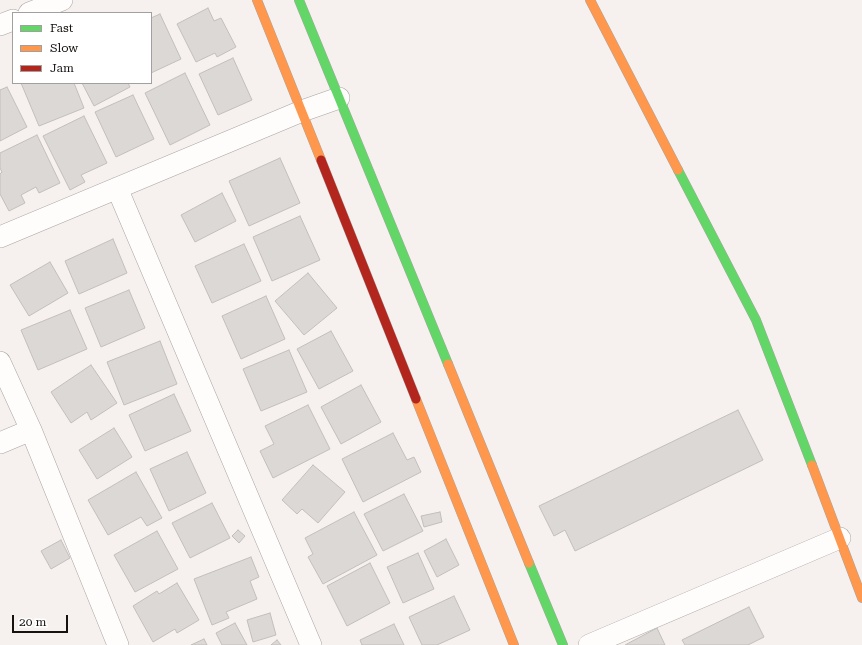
<!DOCTYPE html>
<style>
body{margin:0}
#map{position:relative;width:862px;height:645px;overflow:hidden;background:#f6f1ee;font-family:"Roboto Serif",serif}
canvas{display:block}
.legend{position:absolute;left:12px;top:12px;width:140px;height:72px;box-sizing:border-box;background:#fff;border:1px solid #a1a09f;margin:0;padding:5px 7px;list-style:none;font-size:12px;color:#151210}
.legend li{display:flex;align-items:center;gap:8px;height:20px}
.legend b{width:20px;border:1px solid #a1a09f}
.scale{position:absolute;left:12px;top:615px;width:56px;height:18px;box-sizing:border-box;border:2px solid #151210;border-top:0;padding-left:5px;font-size:12px;line-height:14px;white-space:nowrap;color:#151210;-webkit-text-stroke:3px #fff;paint-order:stroke}
</style>
<div id="map">
<canvas width="862" height="645"></canvas>
<ul class="legend">
<li><b style="height:5px;background:#63d668"></b>Fast</li>
<li><b style="height:5px;background:#ff974d"></b>Slow</li>
<li><b style="height:5px;background:#b3261e"></b>Jam</li>
</ul>
<div class="scale">20 m</div>
</div>
<script>
const g = document.querySelector('canvas').getContext('2d');
g.lineJoin = 'round';
function fillPath(path, color) { g.fillStyle = color; g.fill(path, 'evenodd'); }
const poly = rows => new Path2D(rows.map(r => 'M' + r).join(''));
function trace(path, color, width, dash) { g.strokeStyle = color; g.lineWidth = width; g.lineCap = dash ? 'butt' : 'round'; g.setLineDash(dash || []); g.stroke(path); }
const building = poly([
 [208,8,214,21,221,18,236,47,217,57,215,53,196,62,177,24,208,8],
 [160,14,181,59,151,73,151,18,160,14],
 [233,58,252,100,218,115,199,74,233,58],
 [185,73,210,125,170,145,145,93,185,73],
 [21,83,74,83,84,108,39,126,21,83],
 [82,83,128,83,130,87,94,106,82,83],
 [7,87,27,127,0,141,0,90,7,87],
 [133,95,154,139,116,157,95,112,133,95],
 [84,116,107,163,81,175,85,182,70,190,43,136,84,116],
 [37,135,60,183,39,193,36,187,21,195,25,203,9,211,0,194,0,174,2,172,0,168,0,153,37,135],
 [280,158,300,203,249,226,229,181,280,158],
 [222,193,236,221,195,242,181,215,222,193],
 [300,216,320,260,272,281,253,237,300,216],
 [113,239,127,273,79,294,65,261,113,239],
 [244,244,261,281,212,303,195,266,244,244],
 [50,262,68,293,29,316,10,285,50,262],
 [308,273,337,308,304,335,275,301,308,273],
 [129,290,145,328,101,347,85,308,129,290],
 [266,296,285,339,241,359,222,316,266,296],
 [70,310,87,349,38,370,21,330,70,310],
 [331,331,353,371,319,389,297,349,331,331],
 [160,341,177,384,124,405,107,362,160,341],
 [289,350,307,392,261,411,243,369,289,350],
 [91,365,117,403,91,420,87,412,71,423,51,392,91,365],
 [361,385,381,422,341,444,321,407,361,385],
 [174,394,191,431,145,451,129,415,174,394],
 [308,405,330,449,273,478,260,451,274,444,265,426,308,405],
 [738,410,763,460,575,551,565,530,554,536,539,506,738,410],
 [114,428,132,457,97,479,79,450,114,428],
 [393,433,407,460,414,457,421,472,363,502,342,459,393,433],
 [187,452,206,493,169,511,150,469,187,452],
 [313,465,345,492,318,523,302,509,297,514,282,500,313,465],
 [136,472,162,518,147,526,141,517,108,535,88,500,136,472],
 [404,494,423,531,383,551,364,514,404,494],
 [212,503,230,538,190,558,172,523,212,503],
 [354,512,377,555,323,584,308,557,313,554,305,538,354,512],
 [440,512,442,522,424,527,421,516,440,512],
 [238,530,245,536,239,543,232,536,238,530],
 [157,531,178,569,135,592,114,555,157,531],
 [446,539,459,565,437,577,424,551,446,539],
 [61,540,70,558,51,569,41,551,61,540],
 [418,553,434,589,403,603,387,567,418,553],
 [251,557,259,577,250,581,257,599,226,612,229,618,212,625,194,579,251,557],
 [370,563,390,603,347,626,327,586,370,563],
 [177,583,199,620,177,633,175,629,153,642,133,606,157,591,159,594,177,583],
 [454,596,470,630,437,645,422,645,409,617,454,596],
 [749,607,764,637,748,645,685,645,682,640,749,607],
 [270,613,276,635,253,642,247,620,270,613],
 [235,623,247,645,222,645,216,633,235,623],
 [394,624,404,645,362,645,360,640,394,624],
 [657,628,665,645,625,645,657,628],
 [204,639,207,645,191,645,204,639],
 [277,640,281,645,271,645,277,640]
]);
const street = poly([
 [29,13,62,0],
 [0,25,13,20],
 [117,188,311,645],
 [0,237,302,111,339,98],
 [0,362,31,430,118,645],
 [0,443,31,430],
 [589,645,840,538]
]);
const fast = poly([
 [299,0,448,364],
 [678,170,756,320,812,465],
 [529,563,563,645]
]);
const slow = poly([
 [257,0,321,160],
 [590,0,678,170],
 [448,364,529,563],
 [416,399,514,645],
 [812,465,862,598]
]);
const jam = poly([
 [321,160,416,399]
]);
fillPath(building, '#dcd8d5');
trace(building, '#c2bebb', 1);
trace(street, '#a8a5a2', 22);
trace(fast, '#a8a5a2', 10);
trace(slow, '#a8a5a2', 10);
trace(jam, '#a8a5a2', 10);
trace(street, '#fefdfc', 21);
trace(fast, '#63d668', 9);
trace(slow, '#ff974d', 9);
trace(jam, '#b3261e', 9);
</script>
